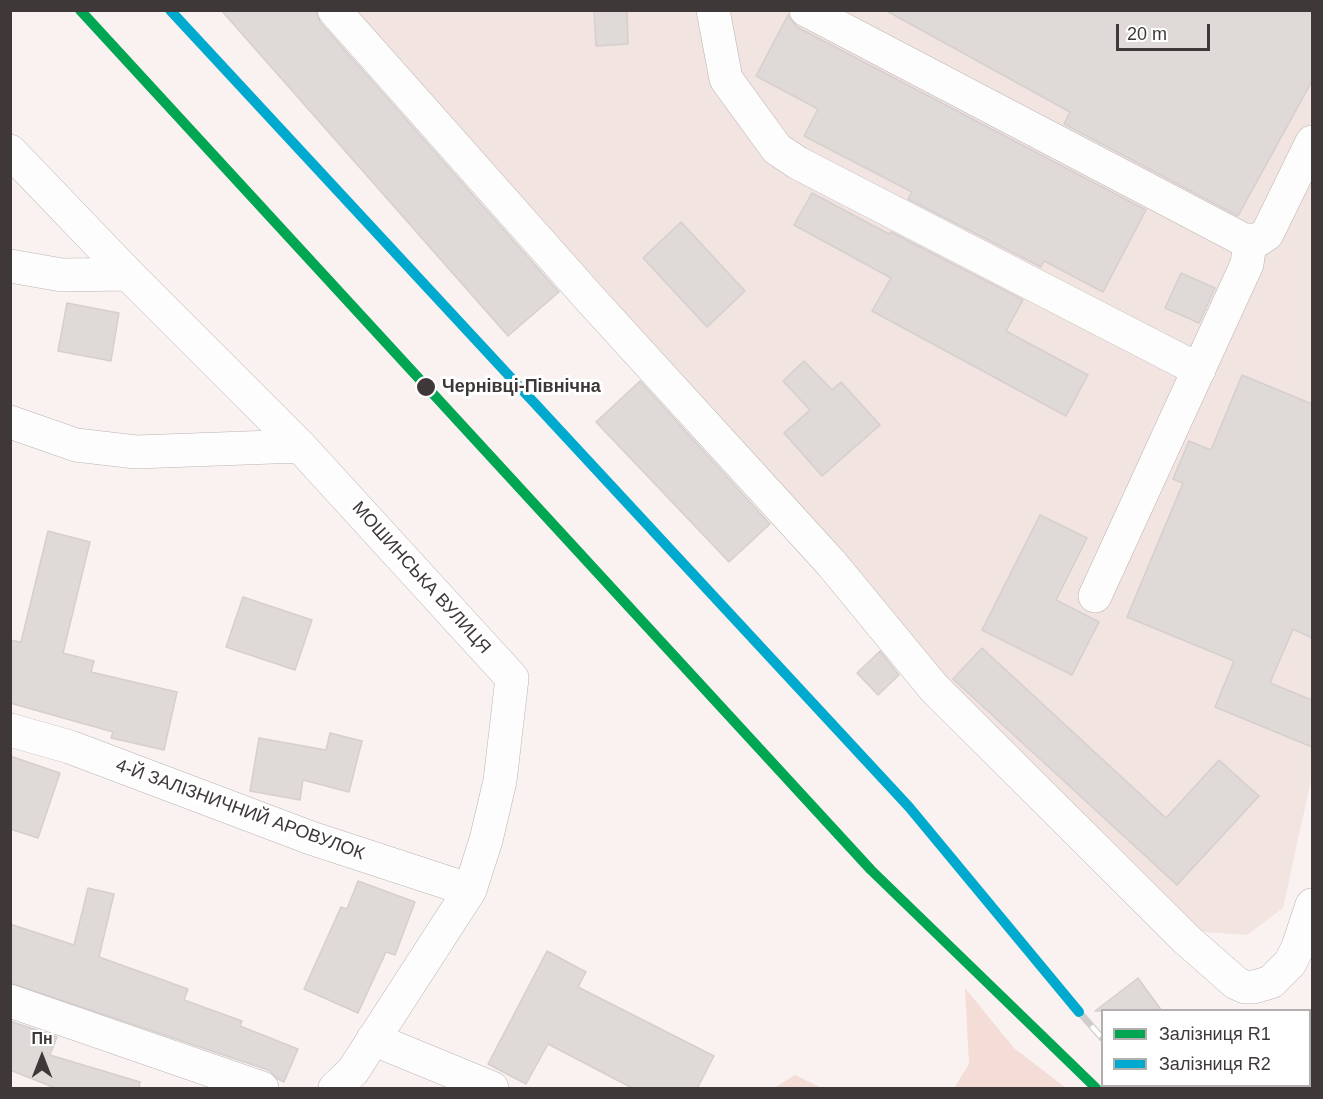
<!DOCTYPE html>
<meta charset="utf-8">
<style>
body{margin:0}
#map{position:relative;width:1323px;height:1099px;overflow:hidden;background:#faf2f0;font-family:Helvetica,sans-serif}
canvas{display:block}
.frame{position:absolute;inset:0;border:12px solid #3e3938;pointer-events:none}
.legend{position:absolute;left:1101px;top:1009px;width:210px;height:78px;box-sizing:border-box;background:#fff;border:2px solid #b2b0af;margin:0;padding:8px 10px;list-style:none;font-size:18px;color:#3e3938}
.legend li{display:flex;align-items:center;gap:12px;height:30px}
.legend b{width:30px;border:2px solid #b2b0af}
.north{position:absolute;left:12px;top:1027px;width:60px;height:60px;-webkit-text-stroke:4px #fff;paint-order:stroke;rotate:0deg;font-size:16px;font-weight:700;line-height:24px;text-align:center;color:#3e3938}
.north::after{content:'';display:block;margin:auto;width:21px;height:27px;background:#3e3938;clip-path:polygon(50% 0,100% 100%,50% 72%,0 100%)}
.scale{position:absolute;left:1116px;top:24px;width:94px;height:27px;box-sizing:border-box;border:3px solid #3e3938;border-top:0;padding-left:8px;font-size:18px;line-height:21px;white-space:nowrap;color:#3e3938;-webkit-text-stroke:4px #fff;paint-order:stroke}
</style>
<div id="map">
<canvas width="1323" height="1099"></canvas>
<div class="frame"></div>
<ul class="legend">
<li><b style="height:8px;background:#00a651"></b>Залізниця R1</li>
<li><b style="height:8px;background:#00a9ce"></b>Залізниця R2</li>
</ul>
<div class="north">Пн</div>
<div class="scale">20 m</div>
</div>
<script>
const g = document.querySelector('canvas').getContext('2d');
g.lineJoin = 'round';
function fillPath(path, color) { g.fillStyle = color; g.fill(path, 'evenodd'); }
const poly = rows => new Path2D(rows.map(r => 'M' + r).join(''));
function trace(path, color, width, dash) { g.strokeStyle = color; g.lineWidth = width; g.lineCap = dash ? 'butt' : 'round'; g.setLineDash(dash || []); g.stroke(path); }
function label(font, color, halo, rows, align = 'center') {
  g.font = font + ' Helvetica,sans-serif'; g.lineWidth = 6; g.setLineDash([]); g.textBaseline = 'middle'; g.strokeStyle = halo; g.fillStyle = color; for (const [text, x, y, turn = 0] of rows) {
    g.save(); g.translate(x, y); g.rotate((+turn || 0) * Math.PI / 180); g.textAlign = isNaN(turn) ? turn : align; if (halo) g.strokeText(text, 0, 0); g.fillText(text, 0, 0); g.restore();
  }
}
const built = poly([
 [352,11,1312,11,1312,776,1283,908,1247,935,1191,931,939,684]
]);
const green = poly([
 [965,988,1014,1048,1066,1088,954,1088,969,1064],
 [795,1075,822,1088,774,1088]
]);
const building = poly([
 [221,10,316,10,320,22,559,292,508,336,221,10],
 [594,10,627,10,628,44,596,46,594,10],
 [885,10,1312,10,1312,81,1238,216,1064,124,1070,112,885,10],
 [788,15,791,20,797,27,1146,210,1103,292,1044,261,1041,267,908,199,912,192,804,136,818,109,756,76,788,15],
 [812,193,889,234,891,232,1023,300,1006,331,1088,375,1066,416,872,311,891,278,794,225,812,193],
 [681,222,745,291,707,327,643,258,681,222],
 [1181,273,1215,288,1199,323,1165,308,1181,273],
 [67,303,119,313,111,361,58,351,67,303],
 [804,361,832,390,841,382,880,425,822,476,784,433,810,410,783,381,804,361],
 [1242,375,1312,404,1312,638,1293,629,1270,683,1312,700,1312,747,1215,707,1234,661,1127,617,1183,483,1173,479,1189,441,1211,450,1242,375],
 [640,381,770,524,729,562,596,422,640,381],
 [1040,515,1087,538,1056,600,1099,622,1072,675,982,630,1040,515],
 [48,531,90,542,63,653,94,661,91,672,177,692,164,750,111,738,113,732,10,703,10,640,21,642,48,531],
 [243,597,312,620,295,670,226,647,243,597],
 [982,648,1166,818,1219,760,1259,796,1177,885,953,679,982,648],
 [880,651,899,675,878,695,857,673,880,651],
 [330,733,362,741,349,792,303,780,300,800,250,791,259,738,326,750,330,733],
 [10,756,60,773,38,838,10,829,10,756],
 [358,881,415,902,395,955,386,952,358,1013,304,989,341,907,347,909,358,881],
 [88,888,114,894,99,957,188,989,184,1000,242,1021,240,1026,298,1049,284,1082,278,1079,268,1070,10,983,10,924,74,945,88,888],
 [547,951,586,972,578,987,714,1056,697,1089,634,1089,548,1044,526,1084,488,1064,547,951],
 [1138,978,1162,1011,1095,1011,1138,978],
 [10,1021,57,1037,50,1055,140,1082,139,1089,58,1089,10,1070,10,1021]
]);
const minor = poly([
 [334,10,592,301,831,563,934,688,1187,940,1236,983,1245,987,1254,987,1271,982,1290,963,1298,947,1312,905],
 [713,10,726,79,777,149,798,163,1199,370],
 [806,10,1244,240,1249,250,1247,264,1095,596],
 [10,151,128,274,300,446,512,678,500,781,486,840,470,890,353,1071,335,1088],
 [1244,240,1258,240,1267,234,1312,142],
 [10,266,62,275,128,274],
 [10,422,76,445,136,452,300,446],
 [10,730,70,747,311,838,470,890],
 [10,1001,262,1088],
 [373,1039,492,1088]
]);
const rail = poly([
 [80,10,871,870,1096,1088],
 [170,10,909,807,1058,988,1102,1038],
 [1145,1086,1147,1088]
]);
const rail1 = poly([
 [80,10,871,870,1096,1088]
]);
const rail2 = poly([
 [170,10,909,807,1079,1012]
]);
const markers = [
 [426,387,10,"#3e3938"]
];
const stopNames = [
 ["Чернівці-Північна",442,387]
];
const streetNames = [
 ["МОШИНСЬКА ВУЛИЦЯ",421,578,48],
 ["4-Й ЗАЛІЗНИЧНИЙ АРОВУЛОК",240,810,20]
];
fillPath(built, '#f2e4e0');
fillPath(green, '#f4ddd6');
fillPath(building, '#dfd9d7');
trace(building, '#d5cfce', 1.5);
trace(minor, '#b9b4b2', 34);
trace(minor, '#fefdfd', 33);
trace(rail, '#d0cdcc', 7);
trace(rail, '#fff', 4.5, [14]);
trace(rail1, '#00a651', 10);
trace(rail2, '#00a9ce', 10);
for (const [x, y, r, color] of markers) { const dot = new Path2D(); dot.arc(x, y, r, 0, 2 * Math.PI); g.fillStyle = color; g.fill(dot); trace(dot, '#fff', 2); }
label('bold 18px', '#3e3938', '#fff', stopNames, 'left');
label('18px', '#3e3938', '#fff', streetNames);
</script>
